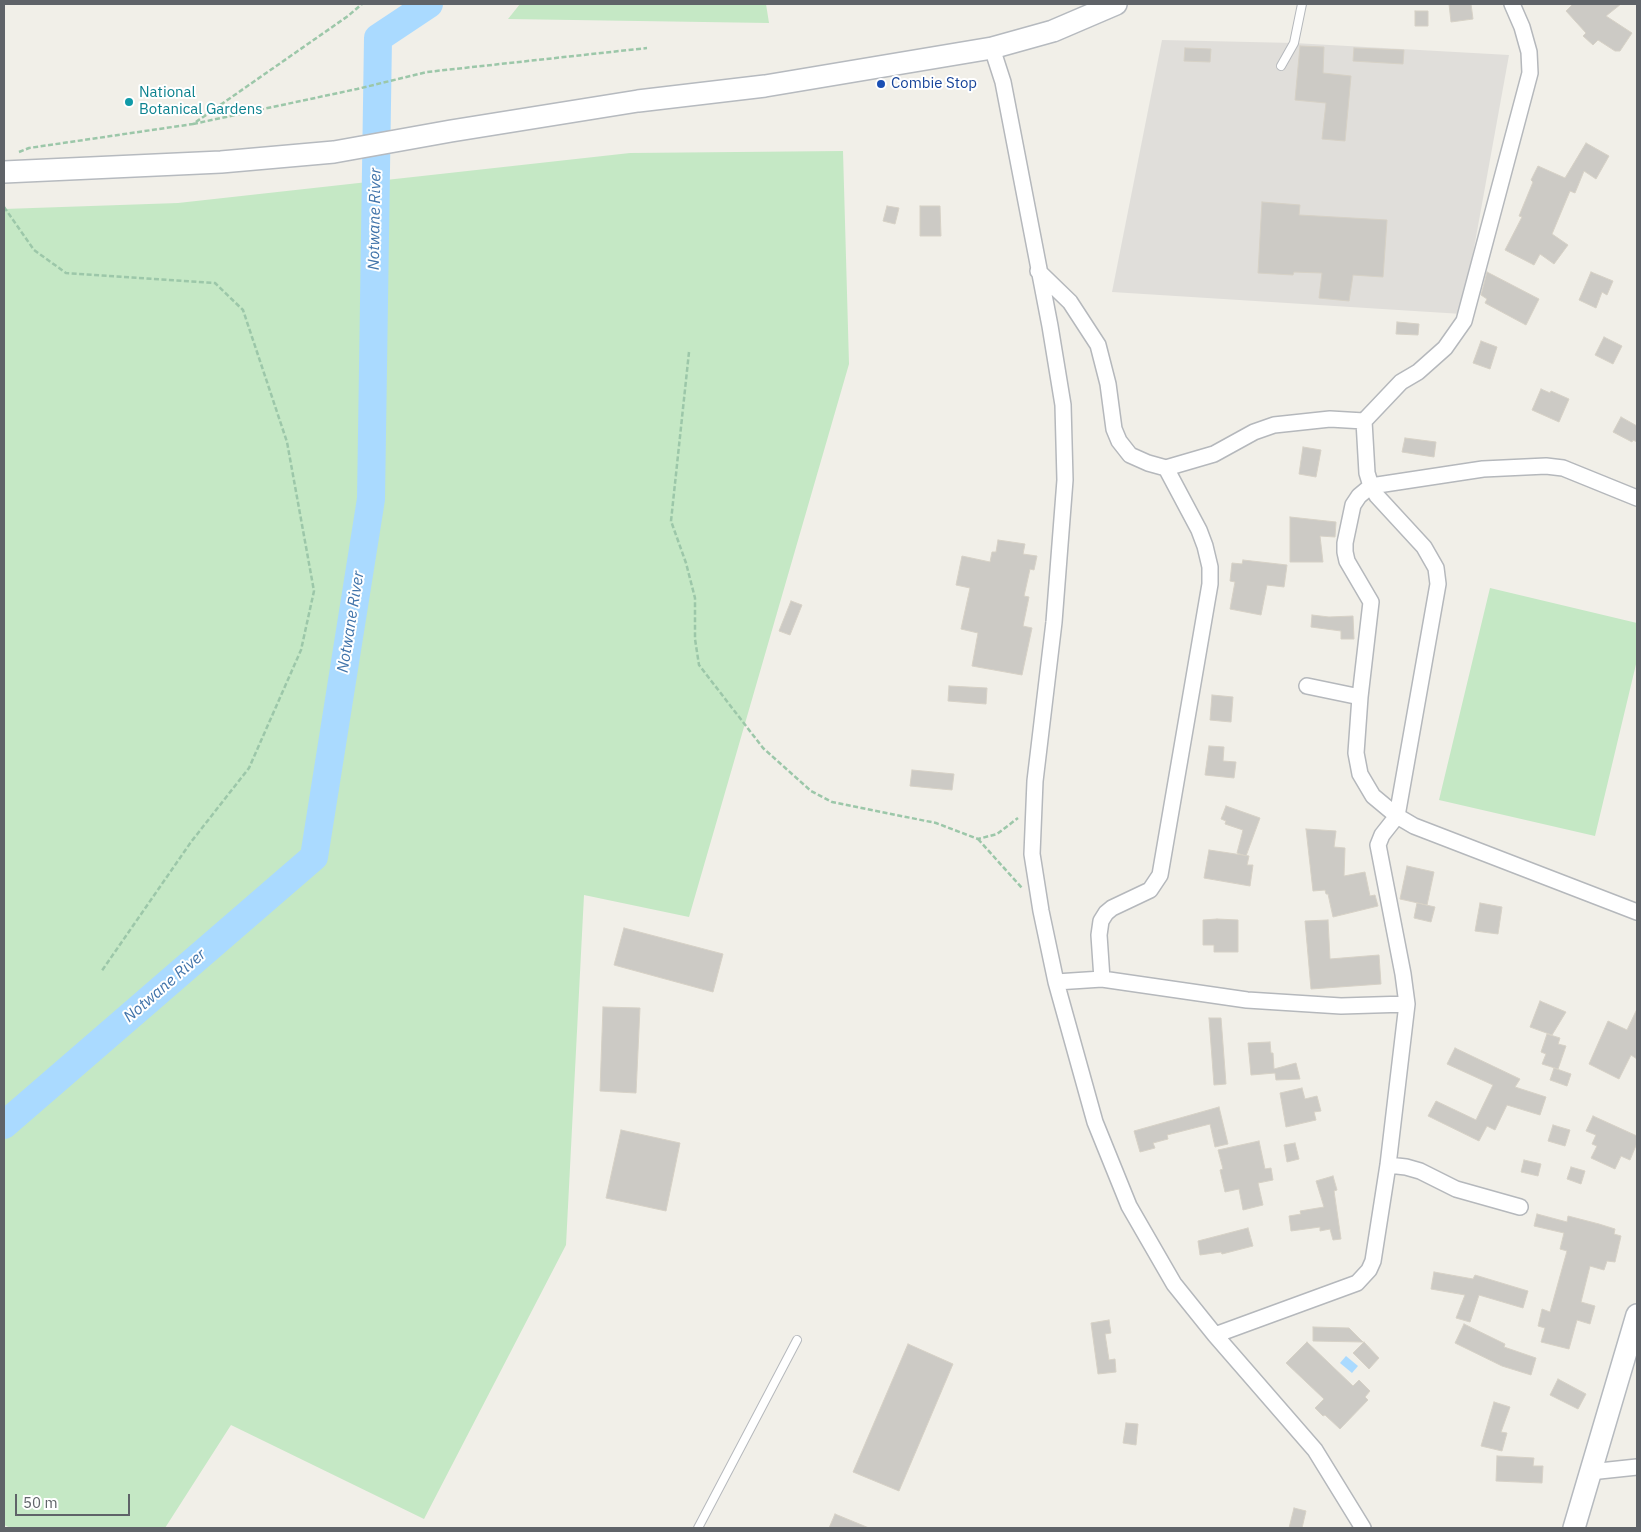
<!DOCTYPE html>
<style>
body{margin:0}
#map{position:relative;width:1641px;height:1532px;overflow:hidden;background:#f1efe8;font-family:"IBM Plex Sans",sans-serif}
canvas{display:block}
.frame{position:absolute;inset:0;border:5px solid #5f6368;pointer-events:none}
.scale{position:absolute;left:15px;top:1494px;width:115px;height:22px;box-sizing:border-box;border:2px solid #5f6368;border-top:0;padding-left:6px;font-size:15px;line-height:18px;white-space:nowrap;color:#5f6368;-webkit-text-stroke:4px #fff;paint-order:stroke}
</style>
<div id="map">
<canvas width="1641" height="1532"></canvas>
<div class="frame"></div>
<div class="scale">50 m</div>
</div>
<script>
const g = document.querySelector('canvas').getContext('2d');
g.lineJoin = 'round';
function fillPath(path, color) { g.fillStyle = color; g.fill(path, 'evenodd'); }
const poly = rows => new Path2D(rows.map(r => 'M' + r).join(''));
function trace(path, color, width, dash) { g.strokeStyle = color; g.lineWidth = width; g.lineCap = dash ? 'butt' : 'round'; g.setLineDash(dash || []); g.stroke(path); }
function label(font, color, halo, rows, align = 'center') {
  g.font = font + ' "IBM Plex Sans",sans-serif'; g.lineWidth = 4; g.setLineDash([]); g.textBaseline = 'middle'; g.strokeStyle = halo; g.fillStyle = color; for (const [text, x, y, turn = 0] of rows) {
    g.save(); g.translate(x, y); g.rotate((+turn || 0) * Math.PI / 180); g.textAlign = isNaN(turn) ? turn : align; if (halo) g.strokeText(text, 0, 0); g.fillText(text, 0, 0); g.restore();
  }
}
const industrial = poly([
 [1162,40,1294,43,1509,55,1462,314,1112,292]
]);
const green = poly([
 [520,4,766,4,769,23,508,19],
 [843,151,849,364,689,917,584,895,566,1245,424,1519,231,1425,165,1528,11,1528,4,1525,4,209,178,203,630,153],
 [1490,588,1637,623,1637,660,1595,836,1439,800]
]);
const water = poly([
 [1346,1356,1358,1366,1352,1373,1340,1363]
]);
const river = poly([
 [4,1125,314,857,371,499,378,38,429,4]
]);
const building = poly([
 [1449,4,1471,4,1473,19,1451,22,1449,4],
 [1573,4,1621,4,1606,16,1632,33,1620,51,1615,51,1598,40,1593,45,1583,36,1586,33,1566,11,1573,4],
 [1415,11,1428,11,1428,26,1415,26,1415,11],
 [1300,46,1324,47,1323,73,1351,76,1345,141,1322,139,1326,103,1295,100,1300,46],
 [1185,48,1211,49,1210,62,1184,61,1185,48],
 [1354,48,1404,50,1403,64,1353,61,1354,48],
 [1586,143,1609,156,1596,179,1584,171,1575,193,1570,191,1552,234,1568,245,1554,264,1540,254,1534,265,1505,250,1522,217,1519,216,1533,182,1531,180,1538,166,1565,178,1586,143],
 [1262,202,1300,205,1299,215,1387,220,1383,277,1353,275,1349,301,1319,298,1322,273,1294,272,1293,275,1258,273,1262,202],
 [887,206,899,208,895,224,883,221,887,206],
 [920,206,940,206,941,236,920,236,920,206],
 [1487,272,1539,299,1526,325,1485,303,1487,299,1481,295,1487,272],
 [1591,272,1613,281,1607,295,1602,292,1596,308,1579,300,1591,272],
 [1397,322,1419,324,1418,335,1396,334,1397,322],
 [1604,337,1622,346,1613,364,1595,355,1604,337],
 [1481,341,1497,347,1490,369,1473,363,1481,341],
 [1541,389,1550,393,1551,391,1569,399,1559,422,1532,410,1541,389],
 [1621,417,1637,426,1637,442,1633,440,1632,442,1613,432,1621,417],
 [1405,438,1436,442,1434,457,1402,452,1405,438],
 [1303,447,1321,450,1316,477,1299,474,1303,447],
 [1290,517,1336,522,1335,537,1320,536,1323,562,1290,562,1290,517],
 [998,540,1025,544,1023,554,1037,556,1034,570,1030,569,1024,596,1029,597,1023,626,1032,628,1022,675,972,666,978,633,961,629,970,588,956,585,962,556,990,562,992,552,996,552,998,540],
 [1243,560,1287,565,1284,587,1267,585,1261,615,1230,609,1235,582,1230,581,1232,563,1242,564,1243,560],
 [791,601,802,605,790,635,779,631,791,601],
 [1312,615,1329,617,1353,616,1354,639,1341,639,1341,631,1311,627,1312,615],
 [949,686,987,688,986,704,948,701,949,686],
 [1212,695,1233,697,1231,722,1210,720,1212,695],
 [1209,746,1224,747,1223,761,1236,762,1234,778,1205,775,1209,746],
 [912,770,954,774,952,790,910,786,912,770],
 [1226,806,1260,818,1246,856,1237,853,1243,830,1225,824,1226,821,1221,819,1226,806],
 [1306,829,1336,831,1334,847,1345,848,1344,876,1365,872,1370,896,1375,895,1378,906,1333,917,1328,894,1326,894,1325,890,1313,891,1306,829],
 [1209,850,1249,856,1247,865,1253,865,1250,886,1204,878,1209,850],
 [1407,866,1434,872,1427,905,1400,899,1407,866],
 [1417,903,1435,907,1431,922,1414,918,1417,903],
 [1480,903,1502,907,1498,934,1475,931,1480,903],
 [1217,919,1238,920,1238,952,1214,952,1214,945,1203,945,1203,920,1217,919],
 [1328,920,1330,959,1379,955,1381,984,1311,989,1305,921,1328,920],
 [624,928,723,954,713,992,614,965,624,928],
 [1540,1001,1566,1012,1552,1035,1530,1027,1540,1001],
 [603,1007,640,1008,636,1093,600,1091,603,1007],
 [1637,1009,1637,1059,1631,1055,1619,1079,1589,1064,1608,1021,1627,1030,1637,1009],
 [1209,1018,1221,1018,1226,1084,1214,1085,1209,1018],
 [1547,1034,1560,1038,1558,1044,1566,1046,1558,1069,1542,1064,1546,1054,1541,1052,1547,1034],
 [1270,1042,1271,1053,1273,1053,1274,1069,1296,1063,1300,1079,1276,1080,1275,1073,1251,1075,1248,1043,1270,1042],
 [1455,1048,1520,1079,1515,1087,1546,1097,1540,1115,1507,1105,1495,1130,1487,1126,1479,1141,1428,1116,1436,1101,1476,1120,1493,1085,1447,1064,1455,1048],
 [1554,1068,1571,1074,1567,1086,1550,1080,1554,1068],
 [1302,1088,1305,1099,1317,1096,1321,1111,1314,1112,1316,1120,1286,1127,1280,1093,1302,1088],
 [1219,1107,1228,1144,1215,1147,1210,1124,1167,1135,1168,1139,1153,1143,1155,1148,1140,1152,1134,1131,1219,1107],
 [1593,1116,1637,1136,1637,1143,1630,1160,1621,1156,1615,1169,1591,1158,1597,1146,1592,1144,1596,1135,1586,1131,1593,1116],
 [1553,1125,1570,1130,1565,1146,1548,1141,1553,1125],
 [621,1130,680,1143,666,1211,606,1198,621,1130],
 [1259,1141,1265,1169,1271,1168,1273,1180,1258,1183,1263,1205,1243,1210,1239,1189,1225,1192,1220,1170,1223,1169,1218,1150,1259,1141],
 [1295,1143,1299,1159,1287,1162,1284,1145,1295,1143],
 [1524,1160,1541,1164,1538,1176,1521,1172,1524,1160],
 [1571,1167,1585,1171,1581,1184,1567,1179,1571,1167],
 [1333,1176,1337,1190,1334,1191,1341,1239,1333,1240,1330,1229,1320,1231,1320,1227,1291,1231,1289,1216,1301,1214,1300,1211,1324,1207,1316,1181,1333,1176],
 [1537,1214,1567,1222,1568,1216,1599,1224,1615,1229,1614,1234,1621,1236,1615,1262,1607,1261,1604,1270,1590,1266,1581,1302,1595,1306,1590,1324,1577,1320,1569,1349,1541,1342,1545,1328,1538,1326,1542,1309,1550,1312,1567,1251,1560,1249,1564,1233,1534,1226,1537,1214],
 [1248,1228,1253,1246,1222,1254,1221,1252,1200,1255,1198,1241,1248,1228],
 [1434,1272,1473,1279,1475,1275,1528,1291,1523,1308,1479,1295,1470,1322,1456,1318,1465,1295,1431,1289,1434,1272],
 [1109,1320,1111,1333,1105,1334,1109,1360,1115,1359,1116,1372,1098,1374,1091,1323,1109,1320],
 [1464,1324,1505,1344,1504,1347,1536,1358,1531,1375,1502,1366,1455,1343,1464,1324],
 [1313,1327,1349,1328,1363,1342,1313,1341,1313,1327],
 [1307,1342,1353,1386,1359,1380,1370,1391,1365,1397,1368,1400,1340,1429,1325,1415,1323,1416,1315,1408,1324,1399,1286,1363,1307,1342],
 [1364,1342,1379,1358,1369,1369,1353,1353,1364,1342],
 [908,1344,953,1364,899,1491,853,1472,908,1344],
 [1558,1379,1586,1394,1578,1409,1550,1395,1558,1379],
 [1494,1402,1510,1407,1501,1432,1507,1433,1502,1451,1481,1446,1494,1402],
 [1126,1423,1138,1424,1136,1445,1123,1443,1126,1423],
 [1497,1456,1534,1458,1533,1466,1543,1466,1542,1483,1496,1481,1497,1456],
 [1294,1508,1306,1511,1302,1528,1289,1528,1294,1508],
 [835,1514,869,1528,829,1528,835,1514]
]);
const path = poly([
 [193,124,357,89,427,72,647,48],
 [19,152,29,148,193,124,348,16,362,4],
 [4,207,34,250,66,273,215,283,243,310,287,442,314,591,301,650,249,768,191,842,101,972],
 [689,352,671,521,686,563,695,598,695,639,699,665,763,748,811,791,832,802,936,823,978,839,997,834,1018,818],
 [978,839,1022,888]
]);
const lane = poly([
 [1281,66,1294,43,1302,4],
 [698,1528,797,1340]
]);
const street = poly([
 [992,48,1003,82,1050,326,1063,405,1065,480,1054,622,1035,781,1032,854,1041,911,1056,982,1095,1122,1129,1206,1174,1284,1215,1335,1315,1450,1363,1528],
 [1038,271,1070,302,1098,345,1108,384,1114,429,1119,441,1130,455,1148,463,1166,468,1214,454,1254,432,1274,425,1330,419,1364,421,1401,382,1418,372,1445,348,1464,321,1530,73,1529,52,1522,27,1512,4],
 [1307,686,1360,697,1371,602,1347,561,1345,552,1345,543,1353,505,1359,496,1371,486,1483,469,1546,466,1563,468,1637,498],
 [1360,697,1356,753,1360,774,1373,796,1397,816,1438,584,1436,568,1424,547,1377,496,1371,486,1367,473,1364,421],
 [1102,979,1099,935,1101,921,1106,913,1112,908,1150,890,1160,875,1210,584,1210,567,1205,546,1199,530,1166,468],
 [1056,982,1102,979,1247,1000,1341,1006,1407,1004],
 [1388,1165,1406,1167,1420,1171,1456,1189,1520,1207],
 [1215,1335,1357,1283,1369,1270,1373,1261,1388,1165,1407,1004,1403,974,1378,845,1382,835,1397,816,1414,826,1637,912],
 [1590,1472,1637,1467]
]);
const secondary = poly([
 [4,172,221,162,334,152,451,131,638,101,765,86,992,48,1053,31,1116,4],
 [1574,1528,1637,1315]
]);
const markers = [
 [881,84,5,"#1a4fb4"],
 [129,102,5,"#0f9aa8"]
];
const transitNames = [
 ["Combie Stop",891,84]
];
const cultureNames = [
 ["National",139,93],
 ["Botanical Gardens",139,110]
];
const waterNames = [
 ["Notwane River",375,219,-89],
 ["Notwane River",351,622,-81],
 ["Notwane River",165,986,-41]
];
fillPath(industrial, '#e0deda');
fillPath(green, '#c5e8c5');
fillPath(water, '#aadaff');
trace(river, '#aadaff', 28);
fillPath(building, '#cccac5');
trace(building, '#d6d1c6', 1);
trace(lane, '#b5b8bc', 10);
trace(street, '#b5b8bc', 18);
trace(secondary, '#b6babf', 24);
trace(path, '#9cc7a9', 2.5, [5, 2.5]);
trace(lane, '#fff', 8);
trace(street, '#fff', 15);
trace(secondary, '#fff', 21);
for (const [x, y, r, color] of markers) { const dot = new Path2D(); dot.arc(x, y, r, 0, 2 * Math.PI); g.fillStyle = color; g.fill(dot); trace(dot, '#fff', 2); }
label('15px', '#164399', '#fff', transitNames, 'left');
label('15px', '#0d838f', '#fff', cultureNames, 'left');
label('italic 16px', '#4174aa', '#fff', waterNames);
</script>
